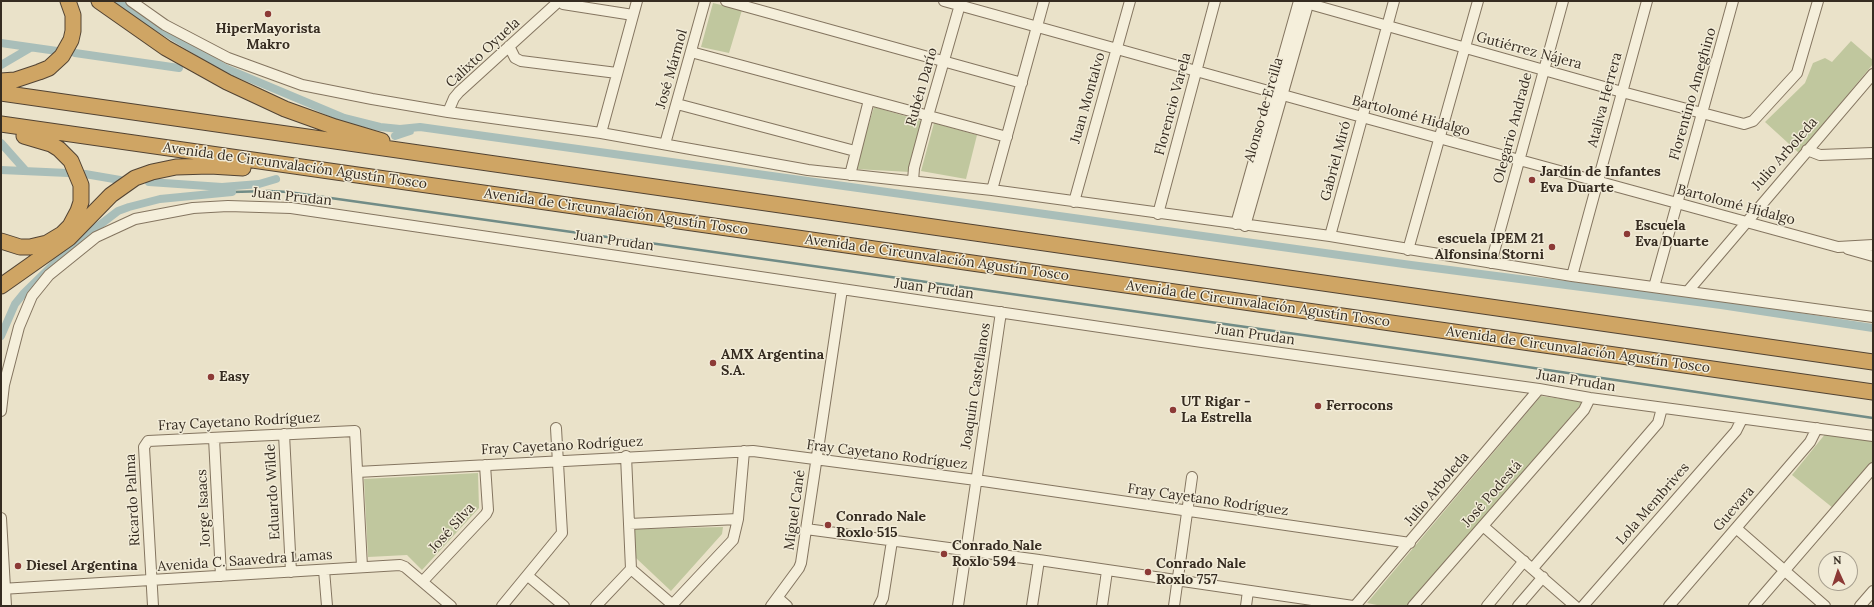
<!DOCTYPE html>
<meta charset="utf-8">
<style>
body{margin:0}
#map{position:relative;width:1874px;height:607px;overflow:hidden;background:#eae2c9;font-family:Lora,serif}
canvas{display:block}
.frame{position:absolute;inset:0;border:2px solid #362c21;pointer-events:none}
.north{position:absolute;left:1818px;top:551px;width:40px;height:40px;box-sizing:border-box;background:#f2ecd8;border:1px solid #a79f8f;border-radius:50%;rotate:357deg;font-size:11px;font-weight:700;line-height:16px;text-align:center;color:#362c21}
.north::after{content:'';display:block;margin:auto;width:14px;height:18px;background:#8c3a36;clip-path:polygon(50% 0,100% 100%,50% 72%,0 100%)}
</style>
<div id="map">
<canvas width="1874" height="607"></canvas>
<div class="frame"></div>
<div class="north">N</div>
</div>
<script>
const g = document.querySelector('canvas').getContext('2d');
g.lineJoin = 'round';
function fillPath(path, color) { g.fillStyle = color; g.fill(path, 'evenodd'); }
const poly = rows => new Path2D(rows.map(r => 'M' + r).join(''));
function trace(path, color, width, dash) { g.strokeStyle = color; g.lineWidth = width; g.lineCap = dash ? 'butt' : 'round'; g.setLineDash(dash || []); g.stroke(path); }
function label(font, color, halo, rows, align = 'center') {
  g.font = font + ' Lora,serif'; g.lineWidth = 3; g.setLineDash([]); g.textBaseline = 'middle'; g.strokeStyle = halo; g.fillStyle = color; for (const [text, x, y, turn = 0] of rows) {
    g.save(); g.translate(x, y); g.rotate((+turn || 0) * Math.PI / 180); g.textAlign = isNaN(turn) ? turn : align; if (halo) g.strokeText(text, 0, 0); g.fillText(text, 0, 0); g.restore();
  }
}
const green = poly([
 [713,3,742,10,729,53,701,47],
 [1851,41,1873,60,1873,64,1799,153,1765,122,1805,83,1813,63,1825,58,1832,62],
 [874,107,922,121,910,172,855,169],
 [934,123,977,135,966,179,921,171],
 [1541,396,1583,402,1407,606,1382,606,1367,603],
 [1826,433,1873,440,1873,462,1833,508,1792,475],
 [478,473,479,508,422,570,407,555,368,557,364,479],
 [723,527,722,534,671,591,636,558,634,529]
]);
const stream = poly([
 [232,192,269,191,288,192,1473,359,1873,418]
]);
const canal = poly([
 [119,1,147,21,225,68,344,118,380,127,400,129,420,127,1411,265,1721,305,1873,328],
 [1,43,57,51],
 [75,53,179,68],
 [1,65,30,48],
 [395,136,410,131],
 [1,143,25,170],
 [1,170,68,173],
 [85,174,120,180],
 [149,182,222,187,259,184,276,179],
 [1,336,15,304,24,293,71,247,118,211,129,207,160,199,232,192]
]);
const minor = poly([
 [131,1,165,25,228,58,302,85,372,99,448,112,601,133,808,170,992,190,1330,236,1572,276,1873,317],
 [560,1,563,4,633,15],
 [726,1,1022,83],
 [944,1,1362,117,1838,247,1873,245],
 [509,46,515,58,521,61,617,73],
 [691,52,1007,137],
 [677,104,855,151],
 [448,112,454,98,459,92,559,1],
 [601,133,637,1],
 [665,144,705,1],
 [1807,150,1820,155,1873,153],
 [850,175,869,100],
 [913,181,914,168,928,116,961,1],
 [992,190,1044,1],
 [1074,202,1130,1],
 [1158,214,1215,1],
 [1236,224,1299,1,1622,92,1744,124,1753,121,1797,73,1818,1],
 [1245,226,1309,1],
 [1330,236,1394,1],
 [1848,249,1873,256],
 [1408,250,1478,1],
 [1491,263,1563,1],
 [1572,276,1647,1],
 [1654,287,1733,1],
 [1688,291,1873,74],
 [1,411,4,385,19,327,32,296,49,275,96,237,135,219,193,208,228,206,291,208,1202,342,1539,389,1590,398,1873,436],
 [284,434,291,572],
 [214,438,221,576],
 [357,472,753,451,976,480,1410,543],
 [1,518,6,606],
 [629,524,738,519],
 [1483,526,1575,606],
 [1736,528,1825,606],
 [806,529,1039,560,1353,606],
 [1533,568,1658,423,1662,408],
 [631,569,674,606],
 [324,570,327,606],
 [528,576,564,606],
 [423,581,486,514,488,510,485,465],
 [1,589,400,565,405,567,451,606],
 [778,598,787,606],
 [672,605,733,540,738,519,744,451],
 [153,606,144,447,148,441,355,431,362,567],
 [502,606,562,533,556,428],
 [596,606,631,569,626,456],
 [771,606,799,568,801,563,842,289],
 [879,606,883,598,892,541],
 [958,606,1001,312],
 [1032,606,1039,560],
 [1102,606,1107,571],
 [1174,606,1192,477],
 [1246,606,1248,591],
 [1355,606,1539,389],
 [1413,606,1584,410,1590,398],
 [1487,606,1524,561],
 [1518,606,1543,577],
 [1583,606,1736,431,1742,419],
 [1669,606,1810,442,1817,428],
 [1754,606,1873,468],
 [1860,606,1873,591]
]);
const highway = poly([
 [99,1,166,48,227,82,285,109,335,127,382,141],
 [1,81,15,80,39,72,49,68,62,56,71,40,73,31,73,15,68,1],
 [1,93,1873,362],
 [1,124,1873,392],
 [1,241,20,247,30,247,47,243,62,234,70,226,78,211,81,202,81,185,71,161,59,149,51,144,24,136],
 [1,286,69,238,111,195,135,178,152,172,176,167,210,166,243,168]
]);
const markers = [
 [268,14,4,"#8c3a36"],
 [1532,180,4,"#8c3a36"],
 [1627,234,4,"#8c3a36"],
 [1552,247,4,"#8c3a36"],
 [713,363,4,"#8c3a36"],
 [211,377,4,"#8c3a36"],
 [1318,406,4,"#8c3a36"],
 [1173,410,4,"#8c3a36"],
 [828,525,4,"#8c3a36"],
 [944,554,4,"#8c3a36"],
 [18,566,4,"#8c3a36"],
 [1148,572,4,"#8c3a36"]
];
const poiNames = [
 ["HiperMayorista",268,29,"center"],
 ["Makro",268,45,"center"],
 ["Jardín de Infantes",1540,172],
 ["Eva Duarte",1540,188],
 ["Escuela",1635,226],
 ["Eva Duarte",1635,242],
 ["escuela IPEM 21",1544,239,"right"],
 ["Alfonsina Storni",1544,255,"right"],
 ["AMX Argentina",721,355],
 ["S.A.",721,371],
 ["Easy",219,377],
 ["UT Rigar -",1181,402],
 ["La Estrella",1181,418],
 ["Ferrocons",1326,406],
 ["Conrado Nale",836,517],
 ["Roxlo 515",836,533],
 ["Conrado Nale",952,546],
 ["Roxlo 594",952,562],
 ["Conrado Nale",1156,564],
 ["Roxlo 757",1156,580],
 ["Diesel Argentina",26,566]
];
const streetNames = [
 ["Gutiérrez Nájera",1529,51,15],
 ["Calixto Oyuela",483,53,-43],
 ["José Mármol",672,69,-74],
 ["Rubén Darío",922,87,-74],
 ["Florentino Ameghino",1693,94,-74],
 ["Juan Montalvo",1088,98,-74],
 ["Ataliva Herrera",1605,100,-75],
 ["Florencio Varela",1173,104,-75],
 ["Alonso de Ercilla",1264,110,-74],
 ["Bartolomé Hidalgo",1411,116,15],
 ["Olegario Andrade",1513,128,-75],
 ["Julio Arboleda",1785,154,-49],
 ["Gabriel Miró",1336,161,-75],
 ["Avenida de Circunvalación Agustín Tosco",295,166,8],
 ["Juan Prudan",292,197,6],
 ["Bartolomé Hidalgo",1736,205,15],
 ["Avenida de Circunvalación Agustín Tosco",616,212,8],
 ["Juan Prudan",614,241,8],
 ["Avenida de Circunvalación Agustín Tosco",937,258,8],
 ["Juan Prudan",934,289,8],
 ["Avenida de Circunvalación Agustín Tosco",1258,304,8],
 ["Juan Prudan",1255,335,8],
 ["Avenida de Circunvalación Agustín Tosco",1578,350,8],
 ["Juan Prudan",1576,381,9],
 ["Joaquín Castellanos",976,386,-81],
 ["Fray Cayetano Rodríguez",239,422,-3],
 ["Fray Cayetano Rodríguez",562,446,-3],
 ["Fray Cayetano Rodríguez",887,455,7],
 ["Julio Arboleda",1437,489,-50],
 ["Eduardo Wilde",273,492,-93],
 ["José Podestá",1492,494,-49],
 ["Ricardo Palma",133,500,-93],
 ["Fray Cayetano Rodríguez",1208,500,8],
 ["Lola Membrives",1653,504,-49],
 ["Jorge Isaacs",204,508,-93],
 ["Guevara",1734,509,-49],
 ["Miguel Cané",795,510,-82],
 ["José Silva",452,528,-48],
 ["Avenida C. Saavedra Lamas",245,561,-4]
];
fillPath(green, '#c0c79e');
trace(stream, '#718c87', 2.5);
trace(canal, '#a9beb9', 8);
trace(minor, '#847560', 12);
trace(highway, '#524333', 17);
trace(minor, '#f5efdb', 10);
trace(highway, '#cfa564', 15);
for (const [x, y, r, color] of markers) { const dot = new Path2D(); dot.arc(x, y, r, 0, 2 * Math.PI); g.fillStyle = color; g.fill(dot); trace(dot, '#f2ecd8', 1.5); }
label('bold 14px', '#362c21', '#f2ecd8', poiNames, 'left');
label('14px', '#362c21', '#f2ecd8', streetNames);
</script>
